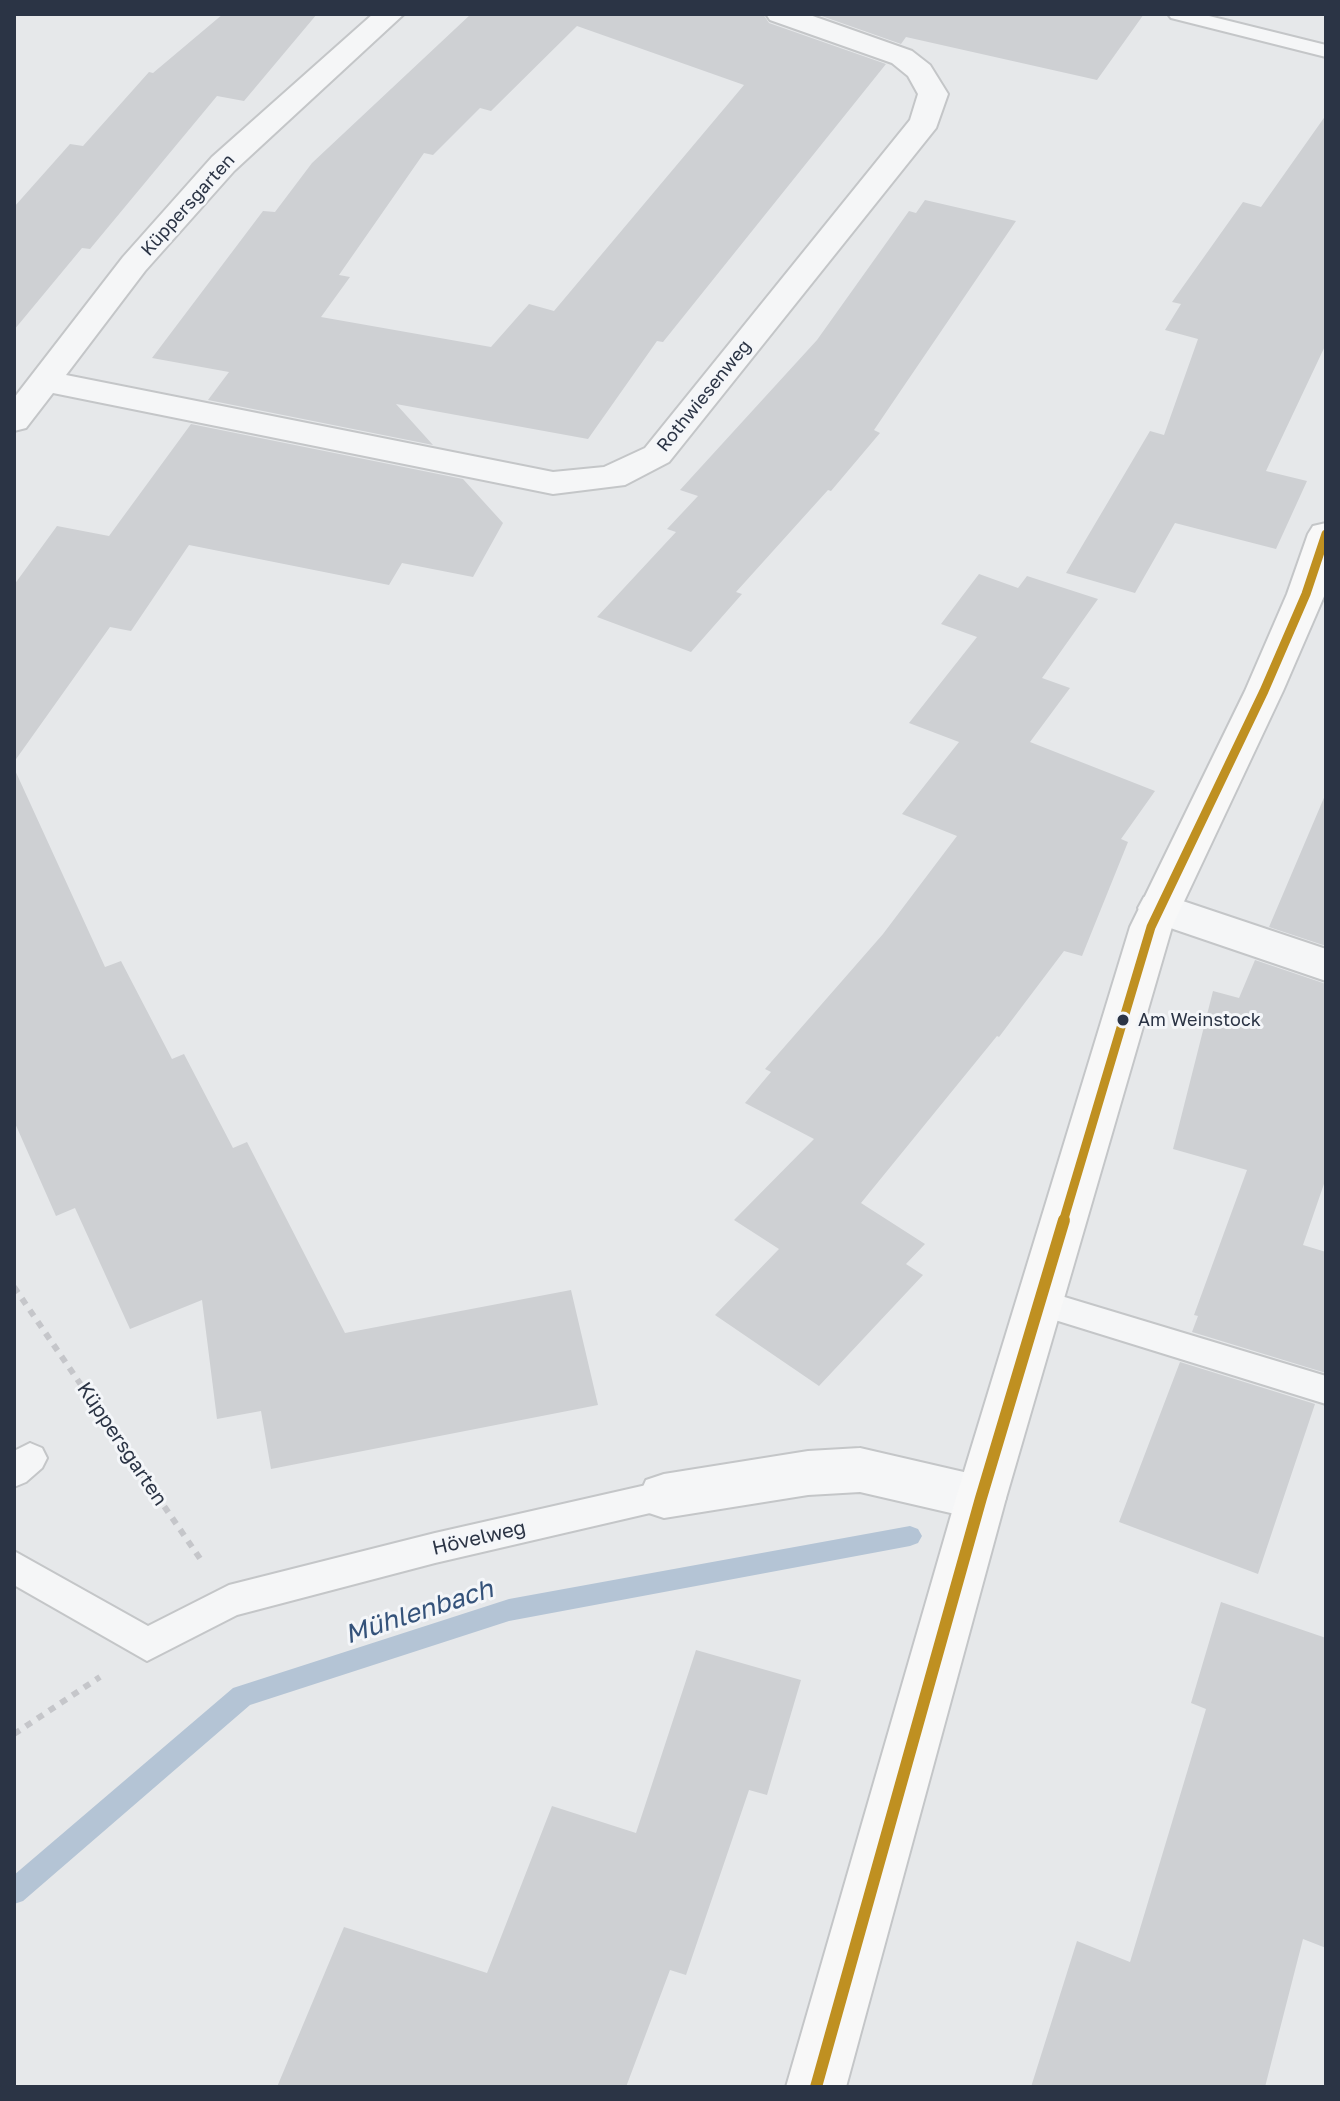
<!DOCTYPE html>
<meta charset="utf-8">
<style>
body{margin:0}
#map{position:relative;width:1340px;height:2101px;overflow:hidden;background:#e6e8ea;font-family:"Golos Text",sans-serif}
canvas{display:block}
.frame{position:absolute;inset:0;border:16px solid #2b3445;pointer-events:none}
</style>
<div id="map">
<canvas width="1340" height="2101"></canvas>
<div class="frame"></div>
</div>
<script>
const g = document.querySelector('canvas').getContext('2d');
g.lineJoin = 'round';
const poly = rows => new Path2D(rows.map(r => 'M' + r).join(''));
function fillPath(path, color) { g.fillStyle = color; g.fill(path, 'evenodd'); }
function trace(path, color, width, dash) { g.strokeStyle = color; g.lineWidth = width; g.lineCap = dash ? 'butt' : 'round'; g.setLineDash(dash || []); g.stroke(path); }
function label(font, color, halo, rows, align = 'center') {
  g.font = font + ' "Golos Text",sans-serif'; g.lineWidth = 6; g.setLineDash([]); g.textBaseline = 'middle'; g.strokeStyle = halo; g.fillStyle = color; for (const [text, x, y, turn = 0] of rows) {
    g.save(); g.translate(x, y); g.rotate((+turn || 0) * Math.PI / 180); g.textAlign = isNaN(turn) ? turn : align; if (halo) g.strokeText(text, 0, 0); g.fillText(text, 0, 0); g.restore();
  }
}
const stream = poly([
 [910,1526,918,1529,922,1536,918,1543,910,1546,509,1621,250,1705,23,1901,14,1904,14,1875,233,1688,509,1599,910,1526]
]);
const building = poly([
 [223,14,317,14,244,101,217,96,90,249,82,248,14,330,14,207,70,144,83,146,149,72,153,73],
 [471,14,763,14,769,23,886,64,663,342,657,341,588,439,396,404,433,445,208,400,229,372,152,358,263,211,275,212,312,163],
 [577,26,744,85,554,311,529,304,491,347,321,317,350,277,339,275,424,153,433,155,480,108,491,111],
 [816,14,1144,14,1097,80,906,37,901,44],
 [1326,115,1326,344,1266,471,1307,481,1276,549,1175,523,1135,593,1066,573,1150,431,1164,435,1198,339,1165,330,1181,304,1172,302,1243,202,1261,207],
 [925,200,1016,221,874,430,880,433,831,491,828,490,736,592,742,594,691,652,597,617,676,532,667,529,698,496,680,490,817,340,909,211,916,213],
 [191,424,463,479,503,523,473,577,402,563,389,585,189,545,131,631,110,627,14,762,14,585,57,526,109,536],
 [979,574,1018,588,1027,576,1098,599,1042,678,1070,688,1030,742,1155,791,1121,839,1128,842,1082,956,1064,951,999,1037,997,1036,861,1203,925,1244,906,1264,923,1275,819,1386,715,1315,779,1249,734,1220,814,1139,745,1103,771,1072,765,1069,883,934,957,836,902,814,959,742,909,723,977,637,941,624],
 [14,768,105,967,121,961,172,1059,184,1054,233,1148,247,1142,345,1333,571,1290,598,1405,271,1469,261,1411,217,1419,202,1300,130,1329,75,1208,56,1216,14,1121],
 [1326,793,1326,946,1269,927],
 [1255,960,1326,984,1326,1178,1303,1245,1326,1252,1326,1373,1192,1332,1198,1316,1194,1315,1247,1170,1173,1149,1213,991,1239,998],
 [1180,1362,1315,1404,1258,1574,1119,1522],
 [1221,1602,1326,1638,1326,1948,1303,1939,1265,2087,1031,2087,1077,1941,1130,1962,1206,1709,1191,1703],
 [696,1650,801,1680,767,1795,749,1790,686,1975,670,1970,626,2087,277,2087,344,1927,487,1973,552,1806,636,1833]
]);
const path = poly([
 [14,1287,201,1560],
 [14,1734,100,1677]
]);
const lane = poly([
 [1168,14,1201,14,1326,45,1326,57,1171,18,1168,14],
 [1038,1289,1326,1376,1326,1404,1026,1311,1022,1302,1026,1293,1038,1289],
 [30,1443,42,1448,47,1458,42,1468,26,1482,14,1487,14,1451,30,1443],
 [664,1481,676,1485,681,1496,676,1507,435,1563,237,1615,147,1661,14,1585,14,1551,148,1626,229,1585,435,1533,664,1481]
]);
const street = poly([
 [373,14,404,14,234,171,145,271,66,375,553,472,604,467,645,448,910,120,918,94,908,76,892,63,770,20,766,14,807,14,912,51,930,65,948,94,936,128,669,462,625,485,553,494,53,393,26,428,14,431,14,398,123,257,212,157,373,14],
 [1159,893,1326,949,1326,981,1144,919,1138,908,1144,897,1159,893],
 [860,1448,981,1476,999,1482,1006,1498,999,1514,981,1520,860,1492,808,1495,664,1518,646,1512,639,1496,646,1480,664,1474,808,1451,860,1448]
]);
const secondary = poly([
 [1326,523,1325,594,1283,691,1172,927,1006,1498,846,2087,786,2087,956,1498,1130,927,1245,691,1287,594,1308,534,1313,526,1326,523]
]);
const bus1Far1 = poly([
 [1063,1222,1151,927,1264,691,1306,594,1326,534]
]);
const bus1 = poly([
 [816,2087,981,1498,1064,1220]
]);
const markers = [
 [1123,1020,7,"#2b3445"]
];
const farStreetnames = [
 ["Küppersgarten",188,205,-48],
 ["Rothwiesenweg",704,396,-51]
];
const busNames = [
 ["Am Weinstock",1138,1020]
];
const streetNames = [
 ["Küppersgarten",122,1444,56],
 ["Hövelweg",479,1538,-13]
];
const nearWaternames = [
 ["Mühlenbach",419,1612,-18]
];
fillPath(stream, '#b4c4d5');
fillPath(building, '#ced0d3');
trace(lane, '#c4c6c8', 4);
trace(street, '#c4c6c8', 4);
trace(secondary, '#c4c6c8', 4);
trace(path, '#c5c6ca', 6, [7, 7]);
fillPath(lane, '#f5f6f7');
fillPath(street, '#f5f6f7');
fillPath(secondary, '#f8f8f8');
trace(bus1Far1, '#bf9021', 9);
trace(bus1, '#bf9021', 12);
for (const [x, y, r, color] of markers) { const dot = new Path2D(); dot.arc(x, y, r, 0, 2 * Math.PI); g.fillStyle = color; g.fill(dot); trace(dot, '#f4f6f9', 3); }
label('18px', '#2b3445', '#f4f6f9', farStreetnames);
label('18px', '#2b3445', '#f4f6f9', busNames, 'left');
label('20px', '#2b3445', '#f4f6f9', streetNames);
label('italic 26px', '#34527a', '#f4f6f9', nearWaternames);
</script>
